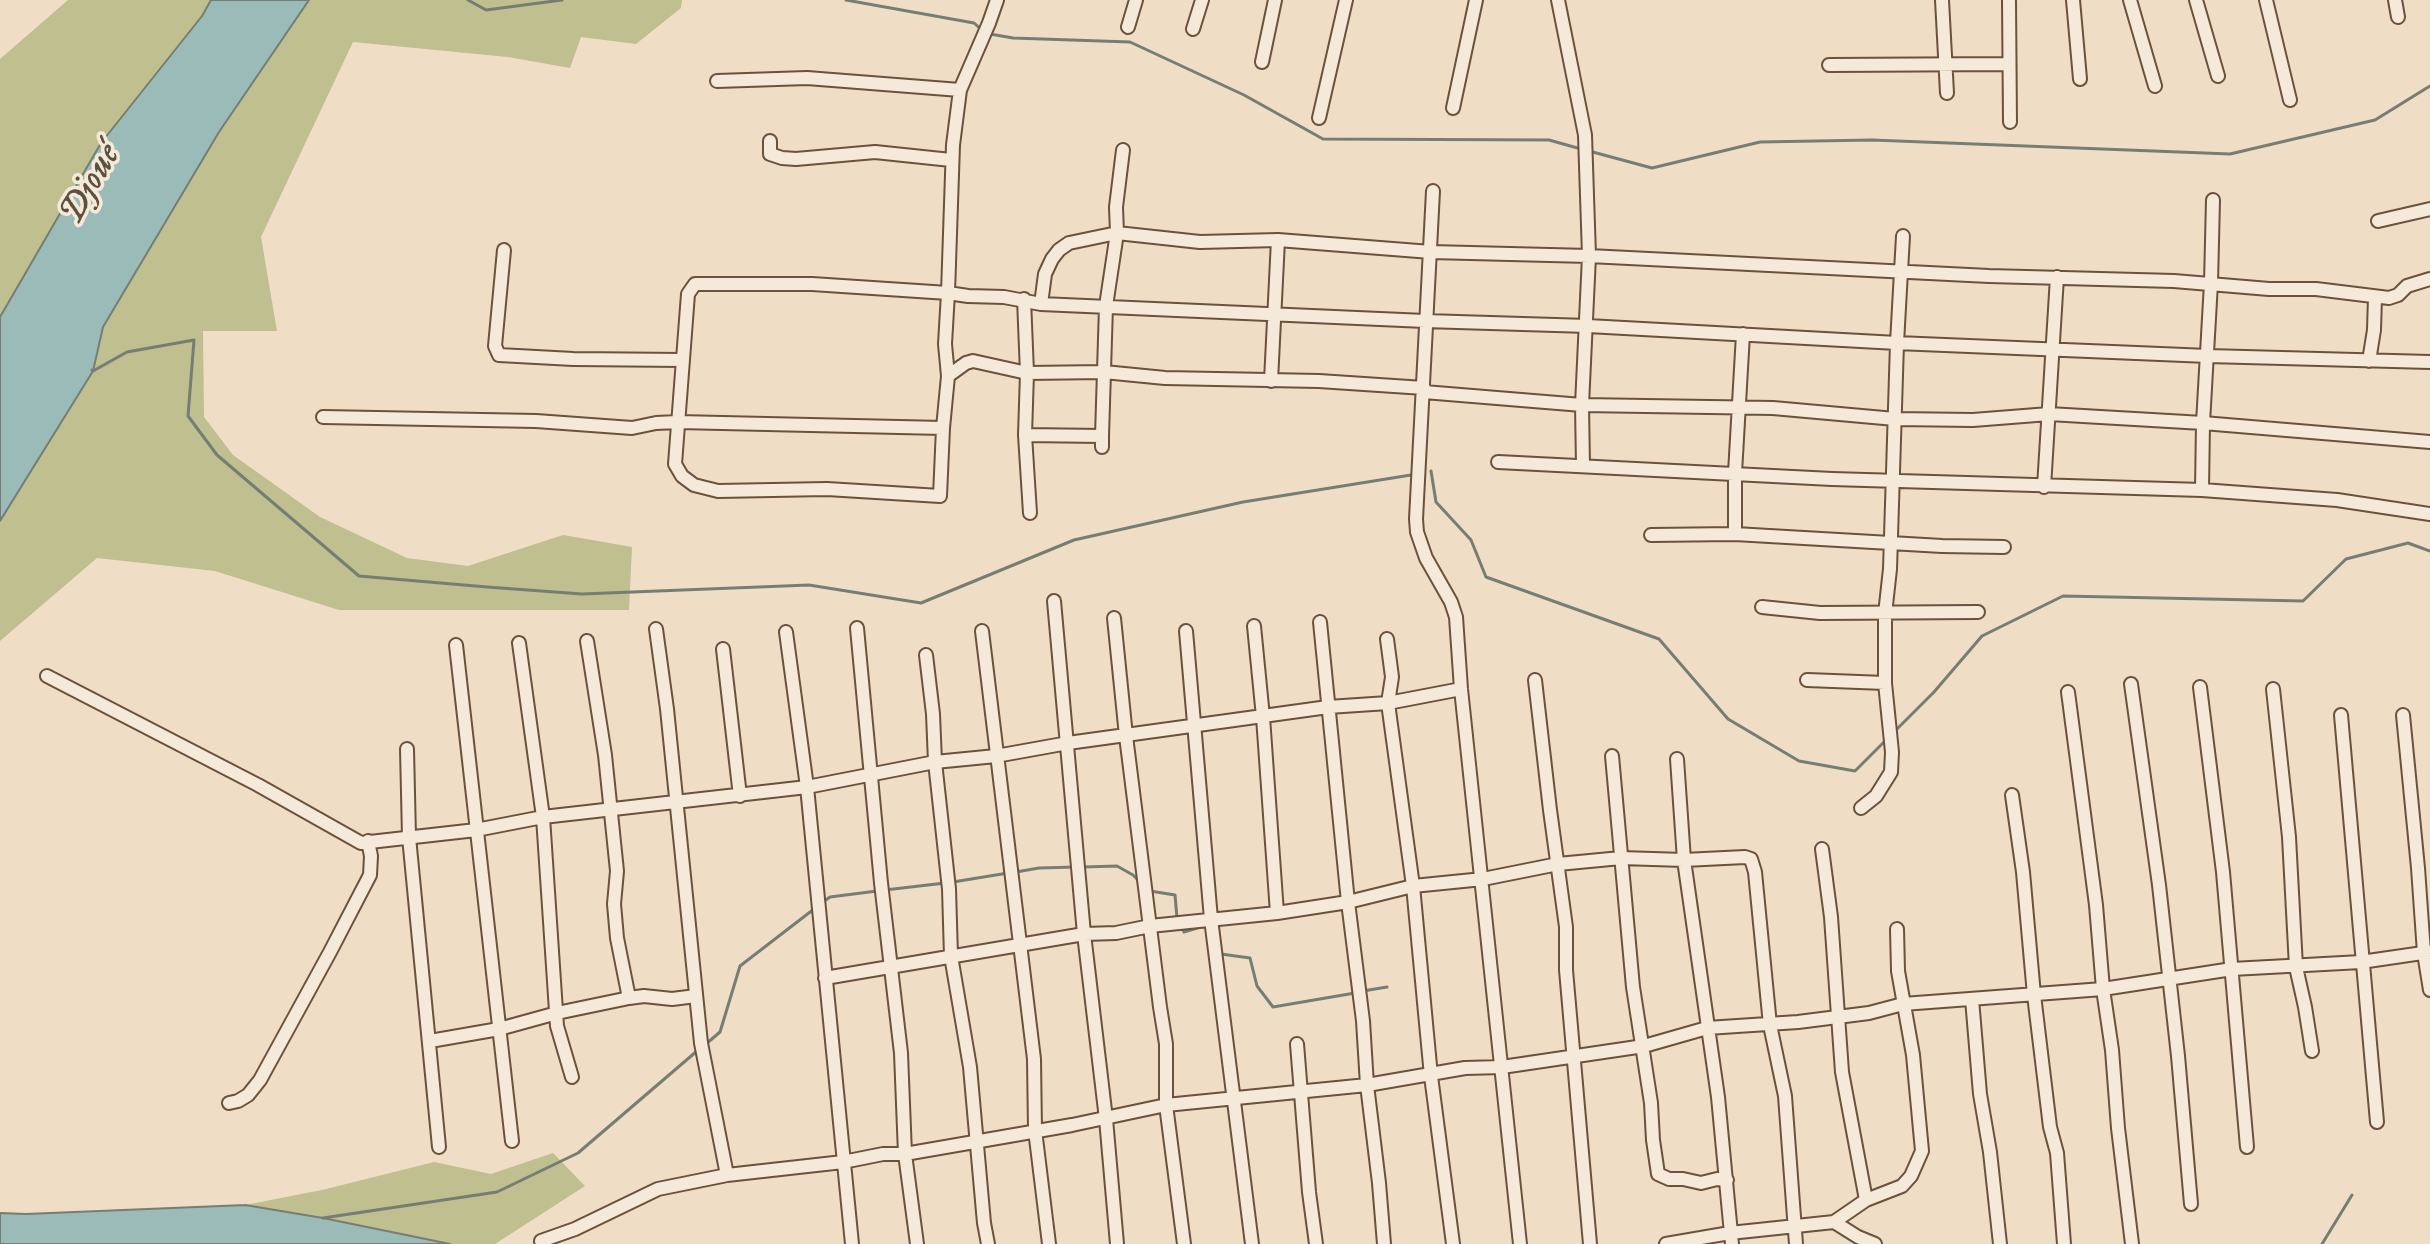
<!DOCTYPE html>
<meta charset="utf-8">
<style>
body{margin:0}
canvas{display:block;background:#efddc5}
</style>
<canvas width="2430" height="1244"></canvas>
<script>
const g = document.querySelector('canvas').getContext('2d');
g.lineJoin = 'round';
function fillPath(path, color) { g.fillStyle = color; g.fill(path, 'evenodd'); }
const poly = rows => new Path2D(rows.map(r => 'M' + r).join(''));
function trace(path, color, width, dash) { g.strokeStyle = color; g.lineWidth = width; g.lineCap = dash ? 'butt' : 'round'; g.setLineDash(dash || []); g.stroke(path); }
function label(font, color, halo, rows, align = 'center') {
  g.font = font + ' "IM FELL DW Pica",serif'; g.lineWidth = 7; g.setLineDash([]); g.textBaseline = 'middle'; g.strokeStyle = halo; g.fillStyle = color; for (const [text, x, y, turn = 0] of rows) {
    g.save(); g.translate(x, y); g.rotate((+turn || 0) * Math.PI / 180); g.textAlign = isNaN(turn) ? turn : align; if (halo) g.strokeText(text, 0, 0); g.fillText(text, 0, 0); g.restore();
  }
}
const green = poly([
 [68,0,211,0,202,16,101,143,0,317,0,59],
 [309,0,682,0,681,8,636,44,581,37,570,68,508,57,353,42,261,237,277,331,203,331,204,417,233,455,320,517,407,558,468,566,563,535,632,547,629,610,339,610,215,571,97,558,0,641,0,521,93,371,103,327,219,132],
 [553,1153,585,1186,495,1244,449,1244,323,1218,245,1205,322,1190,434,1162,491,1174]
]);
const water = poly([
 [211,0,309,0,219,132,103,327,93,371,0,521,0,317,101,143,202,16,211,0],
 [245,1205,323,1218,450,1244,0,1244,0,1213,26,1214,245,1205]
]);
const stream = poly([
 [468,0,486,10,562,0],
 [846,0,974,23,983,31],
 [990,34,1013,38,1130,42,1244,95,1323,139,1549,140,1581,149],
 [1589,151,1652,168,1760,142,1872,140,2230,154,2375,120,2430,86],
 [92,370,93,371,127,352,194,340,188,416,217,455,359,576,487,587,582,594,809,585,921,603,1074,540,1243,502,1411,475],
 [1431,471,1436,502,1471,540,1486,577,1659,639,1728,719,1799,761,1855,771,1886,740],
 [1894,732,1934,692,1982,636,2063,596,2303,601,2346,559,2408,543,2430,551],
 [1083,867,1117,866,1133,875,1139,881],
 [1016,872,1039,868,1076,867],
 [953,882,1008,873],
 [885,890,945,883],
 [1150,891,1175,895,1177,918],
 [823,902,830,897,877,891],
 [1182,928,1184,932,1204,926],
 [1221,954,1250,958,1257,986,1273,1007,1355,993],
 [1363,991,1387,987],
 [706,1044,720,1032,740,966,814,909],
 [323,1218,497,1192,578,1153,697,1051],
 [2322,1244,2352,1195]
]);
const minor = poly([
 [997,0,989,23,960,90,953,145,948,293,945,344,948,376,943,428,940,496,827,489,718,491,694,485,682,476,675,464,688,294,695,284,812,284,948,293,968,296,1004,297,1041,304,1425,321,1588,326,1897,343,2208,356,2430,362],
 [1558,0,1585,135,1589,256,1582,405,1583,466],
 [1942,0,1947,93],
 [2009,0,2010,122],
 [2073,0,2080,79],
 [2130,0,2155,86],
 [2196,0,2218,76],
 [2266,0,2290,100],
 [2395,0,2398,17],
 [1128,27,1136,0],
 [1193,29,1202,0],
 [1262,62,1275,0],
 [1829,65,2008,64],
 [717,81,807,78,960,90],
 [1453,108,1476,0],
 [1319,118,1346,0],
 [770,141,770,154,782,158,796,159,875,152,951,160],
 [1433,191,1416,519,1417,532,1426,558,1451,602,1456,617,1461,689,1520,1244],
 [2378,221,2430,209],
 [504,250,495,346,499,355,573,359,683,360],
 [1024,299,1027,373,1025,435,1030,513],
 [1041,304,1045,274,1052,259,1059,250,1069,243,1117,233,1200,242,1278,240,1431,252,1589,256,1989,276,2174,281,2269,289,2316,289,2389,298,2398,295,2407,286,2430,279],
 [2369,361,2374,330,2375,297],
 [948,376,966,363,973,361,1027,373,1104,372,1165,378,1319,381,1424,388],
 [1271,381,1278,240],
 [1424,392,1582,405,1773,408,1895,419,1973,420,2049,414,2203,423,2430,442],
 [323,417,536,421,632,428,656,423,678,422,943,428],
 [1025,435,1102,436,1102,447],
 [1102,436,1106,306,1117,233,1116,207,1123,150],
 [1498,462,1832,479,2202,490,2337,500,2430,514],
 [2044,487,2057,277],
 [2202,490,2203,423,2211,283,2213,200],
 [1735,534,1735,473,1743,334],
 [1651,535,1735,534,1942,546,2004,547],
 [1054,601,1084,934,1106,1119,1117,1244],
 [1762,607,1820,613,1978,612],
 [1114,618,1126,736,1160,1007,1166,1044,1166,1105,1184,1244],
 [1320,622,1348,902,1363,1021,1367,1085,1379,1183,1384,1244],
 [1254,626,1263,717,1277,913],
 [857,628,881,883,901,1053,905,1154,917,1244],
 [656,629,667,709,701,1043,727,1175],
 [982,631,1034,1059,1035,1130,1049,1244],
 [1186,631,1211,919,1252,1244],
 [786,632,807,787,852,1244],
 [1387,639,1392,677,1388,703,1413,886,1431,1076,1453,1244],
 [587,641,605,755,617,871,614,904,617,938,629,998],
 [519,643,543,817,557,1026,572,1077],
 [456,645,512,1141],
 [723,649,740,796],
 [926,655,933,714,935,762,949,889,951,956,970,1067,984,1223,988,1244],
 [47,676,258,785,361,843,476,830,543,817,807,787,935,762,996,756,1068,743,1328,707,1388,703,1461,689],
 [1535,680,1550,810,1566,927,1566,970,1590,1244],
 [1807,680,1885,683],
 [2131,684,2159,885,2178,1056,2191,1204],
 [2200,687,2223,872,2247,1147],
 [2273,689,2289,837,2296,967,2305,1007,2312,1051],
 [2068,692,2096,905,2103,989,2112,1050,2118,1128,2132,1244],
 [2341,715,2377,1122],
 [2403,715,2418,868,2424,953,2430,990],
 [407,749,409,837,439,1147],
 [1612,756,1633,987,1651,1103,1653,1140,1658,1174,1669,1179,1683,1179,1701,1183,1717,1179,1727,1180],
 [1677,759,1684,860,1718,1097,1732,1244],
 [2012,795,2023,872,2034,995,2050,1127,2057,1153,2064,1244],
 [1861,808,1876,796,1891,772,1892,752,1885,683,1885,614,1890,569,1897,343,1903,236],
 [1822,849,1831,917,1842,1072,1866,1200],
 [825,978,1084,934,1116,933,1150,926,1277,913,1348,902,1413,886,1483,879,1558,864,1621,858,1684,860,1745,857,1751,859,1755,872,1770,1025,1785,1096,1796,1244],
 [1972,999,1980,1094,1990,1152,2000,1244],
 [430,1041,499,1029,557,1013,629,998,644,996,672,999,696,996],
 [1297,1044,1309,1192,1316,1244],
 [229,1103,238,1101,248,1095,260,1080,330,952,370,875,371,856,368,841],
 [1834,1222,1866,1200,1902,1186,1911,1176,1922,1151,1913,1055,1898,971,1897,929],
 [541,1241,575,1229,658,1189,727,1175,843,1162,883,1154,905,1154,1072,1125,1166,1105,1367,1085,1465,1068,1502,1067,1644,1046,1707,1028,1798,1022,1869,1013,1903,1004,2103,989,2232,969,2361,962,2430,952],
 [1666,1244,1730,1233,1834,1222,1858,1237,1875,1244]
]);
const waterNames = [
 ["Djoué",92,185,-60]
];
fillPath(green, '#bfbf90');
fillPath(water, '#9abbb8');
trace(water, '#767e74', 2);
trace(stream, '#767e74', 3);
trace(minor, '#6c513c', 16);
trace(minor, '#f5e9d9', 12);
label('italic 36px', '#5c5041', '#f5e9d9', waterNames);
</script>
